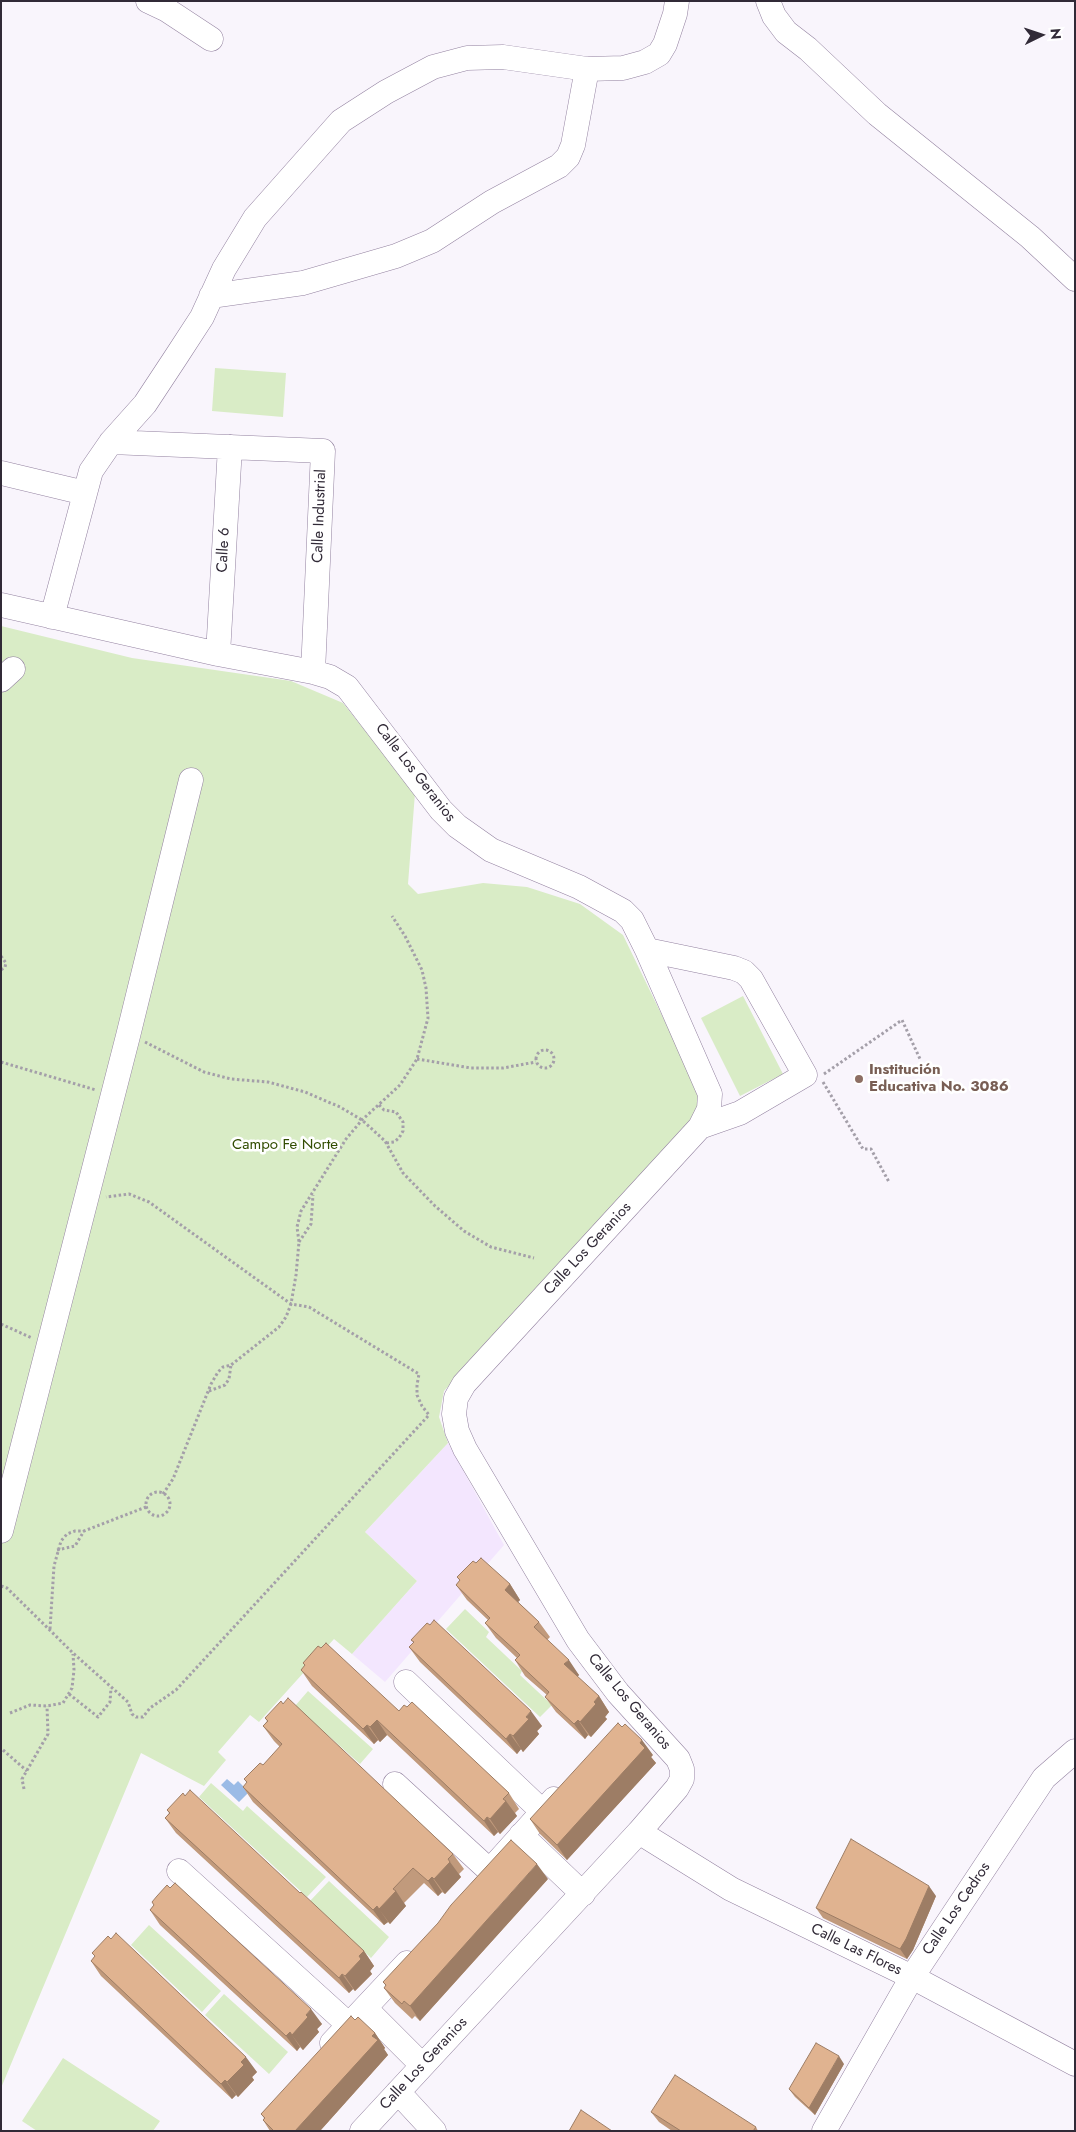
<!DOCTYPE html>
<meta charset="utf-8">
<style>
body{margin:0}
#map{position:relative;width:1076px;height:2132px;overflow:hidden;background:#f9f5fc;font-family:Jost,sans-serif}
canvas{display:block}
.frame{position:absolute;inset:0;border:2px solid #312a37;pointer-events:none}
.north{position:absolute;left:1016px;top:10px;width:50px;height:50px;-webkit-text-stroke:4px #fff;paint-order:stroke;rotate:86deg;font-size:14px;font-weight:700;line-height:20px;text-align:center;color:#312a37}
.north::after{content:'';display:block;margin:auto;width:18px;height:22px;background:#312a37;clip-path:polygon(50% 0,100% 100%,50% 72%,0 100%)}
</style>
<div id="map">
<canvas width="1076" height="2132"></canvas>
<div class="frame"></div>
<div class="north">N</div>
</div>
<script>
const g = document.querySelector('canvas').getContext('2d');
g.lineJoin = 'round';
function fillPath(path, color) { g.fillStyle = color; g.fill(path, 'evenodd'); }
const poly = rows => new Path2D(rows.map(r => 'M' + r).join(''));
function trace(path, color, width, dash) { g.strokeStyle = color; g.lineWidth = width; g.lineCap = dash ? 'butt' : 'round'; g.setLineDash(dash || []); g.stroke(path); }
function label(font, color, halo, rows, align = 'center') {
  g.font = font + ' Jost,sans-serif'; g.lineWidth = 5; g.setLineDash([]); g.textBaseline = 'middle'; g.strokeStyle = halo; g.fillStyle = color; for (const [text, x, y, turn = 0] of rows) {
    g.save(); g.translate(x, y); g.rotate((+turn || 0) * Math.PI / 180); g.textAlign = isNaN(turn) ? turn : align; if (halo) g.strokeText(text, 0, 0); g.fillText(text, 0, 0); g.restore();
  }
}
const built = poly([
 [448,1443,504,1545,385,1682,352,1654,417,1581,365,1532]
]);
const green = poly([
 [215,368,286,373,283,417,212,411],
 [1,626,132,658,291,681,343,703,415,793,408,884,418,894,483,883,527,887,580,904,623,935,701,1096,698,1115,444,1391,439,1417,448,1443,365,1532,417,1581,352,1654,334,1639,259,1722,250,1715,218,1752,226,1760,204,1786,141,1753,1,2088],
 [743,996,783,1074,740,1096,701,1018],
 [465,1609,489,1632,486,1637,522,1671,520,1675,552,1705,540,1717,446,1629],
 [308,1691,373,1749,360,1764,295,1706],
 [211,1783,243,1811,247,1806,326,1877,307,1897,199,1797],
 [329,1881,389,1937,371,1958,310,1901],
 [149,1925,221,1991,202,2012,131,1945],
 [224,1994,288,2052,269,2074,205,2015],
 [63,2058,160,2121,153,2131,37,2131,22,2121]
]);
const water = poly([
 [227,1779,234,1785,238,1781,249,1792,239,1802,221,1785]
]);
const path = poly([
 [1,956,6,963,5,967,1,970],
 [145,1042,204,1072,231,1079,268,1082,305,1092,340,1107,362,1120,385,1141,403,1173,435,1206,464,1231,491,1247,534,1258],
 '536 1059a9 9 0 1 1 18 0a9 9 0 1 1-18 0Z',
 [417,1059,471,1068,503,1068,536,1062],
 [1,1062,96,1090],
 [824,1074,902,1020,920,1059],
 [823,1082,863,1149,871,1149,889,1182],
 [379,1105,384,1110,396,1112,403,1122,403,1131,399,1138,394,1142,386,1143],
 [299,1242,311,1224,313,1195],
 [1,1324,32,1338],
 [209,1391,225,1385,229,1379,231,1365],
 '146 1504a12 12 0 1 1 24 0a12 12 0 1 1-24 0Z',
 [163,1494,173,1479,211,1384,218,1372,223,1367,231,1365,279,1327,286,1317,291,1304,296,1275,299,1242,297,1227,301,1211,346,1139,362,1120,400,1085,417,1059,428,1018,426,988,422,970,405,936,392,916],
 [57,1550,75,1546,84,1531],
 [1,1586,7,1588,73,1653,128,1702,132,1714,136,1717,143,1717,150,1708,176,1690,429,1415,422,1406,417,1395,417,1385,419,1374,309,1307,291,1304,149,1202,129,1194,106,1197],
 [50,1629,54,1566,61,1541,67,1534,75,1531,84,1531,146,1507],
 [69,1694,98,1717,110,1702,111,1688],
 [10,1713,30,1705,47,1706,63,1703,72,1688,74,1670,73,1654],
 [3,1750,27,1771],
 [24,1789,22,1779,48,1734,47,1706]
]);
const minor = poly([
 [148,1,167,10,211,39],
 [768,1,774,16,786,32,808,49,877,114,1030,237,1075,279],
 [211,296,303,283,396,256,432,241,492,202,559,166,568,157,573,145,587,69],
 [111,442,323,451,313,672],
 [1,473,85,493],
 [1,605,218,654,313,672,330,677,347,687,441,810,457,826,491,850,579,887,623,911,632,920,647,950,710,1094,709,1109,700,1127,464,1384,456,1398,454,1414,457,1431,465,1449,578,1640,618,1693,678,1759,682,1769,682,1779,677,1788,639,1832,362,2131],
 [52,617,91,471,111,442,145,404,176,357,202,317,224,269,255,218,341,121,386,92,433,67,467,58,503,57,587,69,623,68,645,62,659,54,665,44,675,14,677,1],
 [218,654,230,447],
 [1,680,13,669],
 [647,950,734,968,744,972,751,979,805,1075,740,1113,700,1127],
 [1,1531,128,1036,191,780],
 [406,1682,543,1812],
 [395,1784,490,1871],
 [639,1832,731,1889,912,1977,1075,2064],
 [521,1835,583,1894],
 [493,1867,554,1799],
 [179,1871,349,2025],
 [365,2008,422,2065],
 [332,2043,407,1963],
 [398,2092,434,2131],
 [824,2131,912,1977,1044,1778,1075,1751]
]);
const wall = poly([
 [476,1563,510,1584,520,1600,518,1602,539,1622,550,1637,547,1640,579,1675,577,1677,599,1696,609,1712,605,1717,607,1719,591,1737,588,1735,585,1739,556,1712,545,1697,547,1695,525,1676,515,1660,517,1658,496,1638,485,1623,488,1620,467,1600,456,1585,460,1581,457,1577],
 [411,1640,542,1726,537,1731,539,1734,523,1752,521,1749,517,1754,420,1662,409,1647,414,1643],
 [303,1663,399,1711,509,1793,519,1809,515,1813,517,1816,500,1834,498,1832,494,1836,387,1735,380,1742,378,1740,374,1744,312,1686,301,1670,305,1666],
 [265,1718,453,1854,464,1869,459,1874,461,1877,445,1894,442,1892,438,1896,424,1883,404,1903,406,1906,390,1924,388,1922,384,1925,253,1802,243,1787,247,1783,244,1779,263,1765,280,1747,274,1741,263,1726,267,1721],
 [653,1755,651,1757,656,1763,567,1860,540,1834,530,1819],
 [167,1810,300,1893,364,1951,374,1966,370,1971,372,1974,355,1991,353,1989,349,1993,176,1833,165,1818,169,1813],
 [548,1879,420,2021,415,2016,412,2019,395,2003,384,1988,386,1986,383,1982],
 [936,1896,913,1950,907,1959,823,1918,816,1908],
 [152,1902,322,2024,317,2029,319,2032,303,2050,300,2047,297,2051,160,1925,150,1910,154,1905],
 [92,1953,257,2072,252,2077,254,2080,238,2097,236,2095,232,2099,101,1976,91,1961,95,1956],
 [355,2020,375,2033,385,2048,384,2049,388,2055,320,2131,270,2131,263,2120,264,2118,261,2114],
 [844,2064,815,2115,795,2097,789,2089],
 [651,2112,756,2127,758,2131,672,2131,659,2122]
]);
const shadedWall = poly([
 [510,1584,520,1600,515,1605,505,1590],
 [569,1660,579,1675,575,1679,564,1664],
 [599,1696,609,1712,605,1717,607,1719,591,1737,580,1722,594,1702],
 [531,1711,542,1726,537,1731,539,1734,523,1752,513,1736,526,1717],
 [377,1720,387,1735,380,1742,370,1727],
 [578,1720,588,1735,585,1739,574,1724],
 [367,1725,378,1740,374,1744,363,1729],
 [510,1734,521,1749,517,1754,506,1739],
 [642,1740,653,1755,651,1757,656,1763,567,1860,557,1845],
 [506,1801,517,1816,500,1834,490,1819],
 [487,1817,498,1832,494,1836,484,1821],
 [450,1862,461,1877,445,1894,434,1879],
 [537,1864,548,1879,420,2021,410,2006],
 [432,1877,442,1892,438,1896,428,1881],
 [929,1886,936,1896,913,1950,907,1959,900,1949],
 [396,1891,406,1906,390,1924,379,1909],
 [377,1906,388,1922,384,1925,373,1910],
 [364,1951,374,1966,370,1971,372,1974,355,1991,345,1976,359,1956],
 [342,1974,353,1989,349,1993,339,1978],
 [311,2009,322,2024,317,2029,319,2032,303,2050,292,2035,306,2015],
 [290,2032,300,2047,297,2051,286,2036],
 [375,2033,385,2048,384,2049,388,2055,320,2131,295,2131],
 [839,2056,844,2064,815,2115,809,2108],
 [246,2057,257,2072,252,2077,254,2080,238,2097,227,2082,241,2062],
 [225,2080,236,2095,232,2099,221,2084]
]);
const building = poly([
 [481,1558,510,1584,505,1590,539,1622,534,1627,569,1660,564,1664,599,1696,594,1702,596,1704,580,1722,578,1720,574,1724,545,1697,549,1692,515,1660,520,1655,517,1652,485,1623,490,1618,456,1585,460,1580,457,1577,473,1561,476,1563,481,1558],
 [434,1620,531,1711,526,1717,529,1719,513,1736,510,1734,506,1739,409,1647,414,1642,411,1640,427,1623,430,1625,434,1620],
 [326,1643,399,1711,404,1705,407,1707,412,1702,509,1793,503,1799,506,1801,490,1819,487,1817,484,1821,377,1720,370,1727,367,1725,363,1729,301,1670,305,1665,303,1663,318,1646,321,1648,326,1643],
 [288,1698,453,1854,448,1859,450,1862,434,1879,432,1877,428,1881,413,1868,393,1889,396,1891,379,1909,377,1906,373,1910,243,1787,247,1782,244,1779,260,1763,263,1765,282,1744,263,1726,268,1721,265,1718,281,1701,283,1704,288,1698],
 [618,1723,622,1727,625,1724,642,1740,640,1743,645,1748,557,1845,530,1819,618,1723],
 [190,1790,300,1893,301,1892,364,1951,359,1956,361,1959,345,1976,342,1974,339,1978,165,1818,170,1813,167,1810,183,1793,185,1796,190,1790],
 [851,1839,929,1886,906,1939,900,1949,816,1908,851,1839],
 [511,1840,537,1864,410,2006,404,2001,402,2004,384,1988,386,1985,383,1982,438,1923,451,1905,511,1840],
 [175,1883,311,2009,306,2015,308,2017,292,2035,290,2032,286,2036,150,1910,154,1905,152,1902,157,1896,167,1885,170,1888,175,1883],
 [116,1933,246,2057,241,2062,244,2065,227,2082,225,2080,221,2084,91,1961,95,1956,92,1953,108,1936,111,1939,116,1933],
 [351,2016,355,2020,358,2017,375,2033,372,2036,378,2040,295,2131,274,2131,263,2120,265,2118,261,2114,351,2016],
 [816,2043,839,2056,809,2108,789,2089,816,2043],
 [675,2075,756,2127,753,2131,681,2131,651,2112,675,2075],
 [581,2110,612,2131,569,2131,581,2110]
]);
const markers = [
 [859,1079,5,"#8d6e63"]
];
const streetNames = [
 ["Calle Industrial",320,516,-88],
 ["Calle 6",224,550,-87],
 ["Calle Los Geranios",415,773,52],
 ["Calle Los Geranios",588,1249,-47],
 ["Calle Los Geranios",629,1702,50],
 ["Calle Los Cedros",957,1909,-56],
 ["Calle Las Flores",856,1950,26],
 ["Calle Los Geranios",424,2064,-47]
];
const educationNames = [
 ["Institución",869,1070],
 ["Educativa No. 3086",869,1087]
];
const parkNames = [
 ["Campo Fe Norte",285,1145]
];
fillPath(built, '#f3e6fe');
fillPath(green, '#d9ecc6');
fillPath(water, '#9bbbe6');
trace(minor, '#9382a0', 25);
trace(path, '#a49fa9', 3, [2.5, 2.5]);
trace(minor, '#fff', 24);
fillPath(wall, '#c19a7c');
fillPath(shadedWall, '#9d7d65');
fillPath(building, '#e0b390');
trace(building, '#9d7d65', 1);
for (const [x, y, r, color] of markers) { const dot = new Path2D(); dot.arc(x, y, r, 0, 2 * Math.PI); g.fillStyle = color; g.fill(dot); trace(dot, '#fff', 2); }
label('15px', '#312a37', '#fff', streetNames);
label('bold 15px', '#785e54', '#fff', educationNames, 'left');
label('15px', '#324d01', '#fff', parkNames);
</script>
